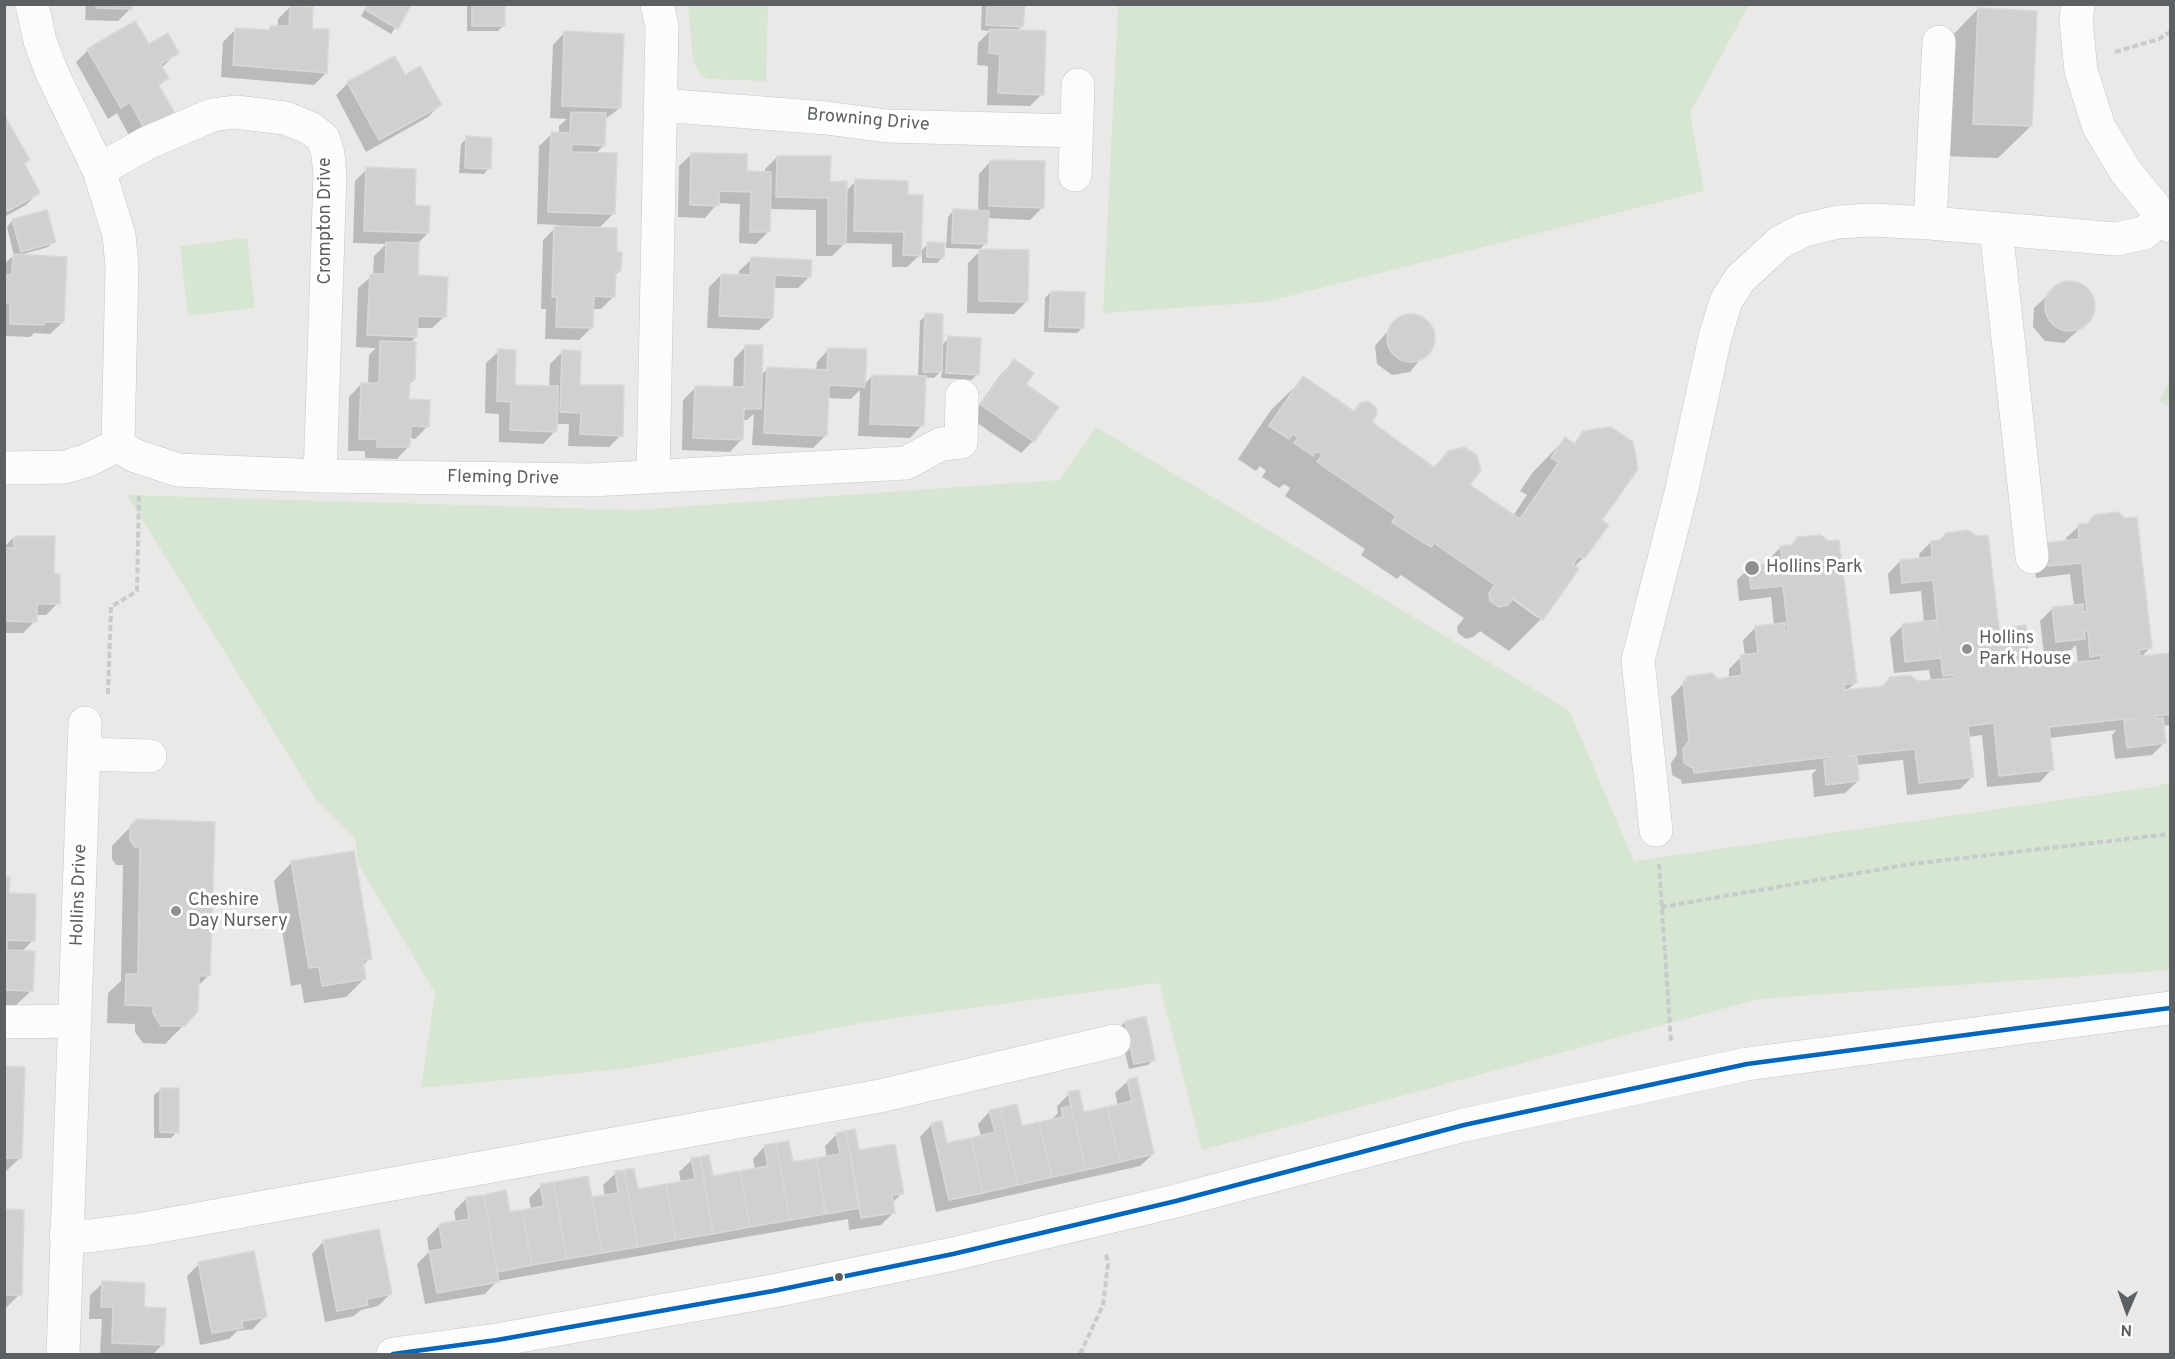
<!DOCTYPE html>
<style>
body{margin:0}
#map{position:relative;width:2175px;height:1359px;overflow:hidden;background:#ebe9e7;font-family:Overpass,sans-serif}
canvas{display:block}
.frame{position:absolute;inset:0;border:6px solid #5c6063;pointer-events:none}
.north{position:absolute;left:2097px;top:1281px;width:60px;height:60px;-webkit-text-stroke:4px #fff;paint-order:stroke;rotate:182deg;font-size:16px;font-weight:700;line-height:24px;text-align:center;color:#5c6063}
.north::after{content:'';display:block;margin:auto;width:21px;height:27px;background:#5c6063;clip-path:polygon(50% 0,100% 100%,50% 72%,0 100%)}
</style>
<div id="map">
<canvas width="2175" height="1359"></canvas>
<div class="frame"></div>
<div class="north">N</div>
</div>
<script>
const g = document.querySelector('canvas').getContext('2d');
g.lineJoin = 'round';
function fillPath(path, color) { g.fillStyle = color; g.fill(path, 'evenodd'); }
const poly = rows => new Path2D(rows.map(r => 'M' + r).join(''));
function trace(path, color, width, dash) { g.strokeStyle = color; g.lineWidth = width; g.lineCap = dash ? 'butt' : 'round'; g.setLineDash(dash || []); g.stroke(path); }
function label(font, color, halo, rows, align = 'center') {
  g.font = font + ' Overpass,sans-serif'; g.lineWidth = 6; g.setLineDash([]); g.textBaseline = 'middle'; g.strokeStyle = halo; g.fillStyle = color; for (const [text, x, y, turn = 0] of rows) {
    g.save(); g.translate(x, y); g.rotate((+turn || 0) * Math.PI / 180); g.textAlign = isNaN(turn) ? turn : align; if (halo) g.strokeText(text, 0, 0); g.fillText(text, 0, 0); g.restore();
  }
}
const green = poly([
 [688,5,768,5,766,81,708,79,700,75,693,60],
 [1118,5,1118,4,1749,5,1690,113,1704,191,1266,302,1103,313],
 [247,238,255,308,188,316,180,246],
 [2170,377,2170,406,2160,401],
 [1096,427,1569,710,1634,861,2158,786,2170,782,2170,970,1759,999,1202,1150,1159,983,867,1022,632,1068,421,1088,435,993,358,864,355,838,315,798,127,495,634,510,1059,480]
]);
const shadow = poly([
 [86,4,131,4,130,9,118,21,85,20],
 [368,4,411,4,391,34,361,16],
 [467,4,504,4,503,26,498,31,467,31],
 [982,4,1023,4,1022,26,1017,31,1042,94,1030,106,987,105,988,66,977,65,978,43,990,31,981,30],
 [290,7,311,30,326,73,314,85,221,77,223,42,235,30,266,32,271,27,278,28,278,19],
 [1978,9,2031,126,1998,158,1941,156,1946,42],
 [565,32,620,108,604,120,604,145,595,154,613,214,598,229,615,253,620,271,614,276,613,297,601,309,592,309,591,328,579,340,545,339,546,309,541,309,543,240,558,225,537,224,539,146,552,134,559,134,559,126,567,119,550,118,553,45],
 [148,46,177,53,161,68,167,78,158,87,173,113,132,141,117,113,108,119,76,62,88,50],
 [404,77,440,105,428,117,366,152,336,95,348,83],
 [4,118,28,160,23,165,38,193,26,205,4,217],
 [467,138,489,168,484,174,459,173,461,144],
 [692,154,746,172,765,173,765,169,777,157,845,192,856,181,906,196,920,252,928,244,943,257,937,263,922,263,922,253,907,267,892,267,892,244,845,243,832,256,816,256,816,210,769,209,768,232,756,244,739,243,740,204,718,203,705,218,678,217,679,166],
 [991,161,1043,207,1030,220,987,218,986,243,980,249,946,248,948,217,953,211,978,212,979,174],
 [367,169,413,206,428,233,418,243,416,277,445,316,432,328,416,328,416,337,409,344,414,380,408,385,407,400,428,426,415,439,409,438,409,446,397,459,365,458,365,451,348,451,349,397,361,384,368,384,369,355,376,348,356,347,358,288,373,275,374,256,386,244,353,243,355,181],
 [46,211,54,241,48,247,20,255,63,322,50,334,34,333,30,337,4,336,4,264,14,255,7,227,12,221],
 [980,251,1027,301,1014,314,967,313,968,263],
 [752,259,810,276,798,288,773,288,772,318,759,330,707,328,709,287,721,275,739,276,739,271],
 [2061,283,2081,284,2093,297,2092,318,2064,343,2045,341,2033,327,2034,308],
 [1051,292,1083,327,1077,333,1044,332,1045,298],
 [926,315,941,346,949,338,977,374,972,380,941,378,942,370,934,378,924,377,922,425,910,438,858,436,860,390,851,399,827,398,825,436,813,448,752,445,754,414,747,420,742,420,742,439,730,452,682,450,683,400,695,388,733,388,734,359,746,346,760,376,768,369,816,371,817,362,829,349,864,385,872,376,918,378,920,321],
 [1414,315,1429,324,1433,344,1410,372,1392,375,1377,364,1375,346,1399,318],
 [499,351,513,386,549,388,550,364,562,352,578,386,621,435,609,447,568,446,569,424,555,424,555,431,543,444,499,442,499,414,485,413,486,363],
 [1014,361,1024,384,1033,441,1021,453,970,418,1002,373],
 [1304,378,1353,412,1361,404,1370,422,1433,468,1448,452,1468,486,1513,516,1527,495,1520,491,1533,472,1565,439,1573,444,1584,433,1600,520,1583,558,1574,567,1541,619,1509,651,1480,631,1473,637,1466,639,1458,633,1457,627,1464,618,1401,575,1397,579,1361,555,1365,549,1285,496,1290,488,1284,484,1279,488,1262,477,1266,471,1260,466,1256,471,1238,459,1271,410],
 [1507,593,1538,614,1538,618,1506,595],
 [2079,526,2150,648,2140,658,2170,654,2170,725,2162,726,2164,743,2152,755,2115,759,2112,735,2116,730,2049,738,2052,769,2040,782,1987,787,1982,735,1968,737,1972,777,1960,789,1907,795,1903,760,1856,765,1858,781,1845,793,1814,797,1812,774,1817,769,1682,784,1681,780,1672,775,1671,763,1677,754,1671,697,1689,677,1729,679,1729,669,1741,657,1745,656,1743,640,1756,627,1774,625,1771,597,1739,601,1737,580,1749,568,1769,565,1768,560,1780,548,1790,547,1799,538,1856,682,1846,691,1881,687,1890,678,1917,682,1931,681,1929,670,1894,673,1890,638,1903,625,1924,623,1921,591,1890,594,1888,574,1900,561,1920,560,1919,554,1931,542,2030,670,2038,662,2078,664,2076,645,2071,650,2044,654,2040,621,2052,609,2074,606,2070,574,2036,578,2033,556,2067,542,2066,538],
 [14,537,53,576,58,603,46,615,35,615,35,621,23,633,4,633,4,547],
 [137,820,209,975,197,987,184,1025,165,1044,143,1043,135,1032,135,1024,107,1023,108,993,121,981,123,865,116,865,112,859,112,846],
 [292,862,370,958,362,966,365,978,346,997,304,1003,301,984,291,986,274,881],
 [4,878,8,894,33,940,21,953,32,990,13,1008,4,1008],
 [1125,1022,1154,1059,1148,1065,1129,1069,1119,1028],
 [4,1068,20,1158,4,1173],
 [1128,1081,1153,1154,1140,1166,936,1212,920,1137,932,1124,946,1145,981,1137,978,1124,990,1111,1021,1128,1049,1122,1058,1113,1057,1106,1069,1094,1083,1114,1118,1106,1115,1093],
 [160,1090,177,1132,171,1138,154,1138,154,1095],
 [837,1134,902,1193,892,1203,894,1212,881,1225,849,1230,848,1219,497,1281,485,1294,425,1304,417,1264,429,1252,427,1238,439,1226,456,1223,454,1211,466,1199,509,1214,531,1210,529,1198,541,1186,590,1199,605,1196,603,1185,616,1173,636,1191,681,1183,679,1172,692,1160,712,1178,755,1170,753,1159,765,1146,792,1163,827,1158,825,1146],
 [4,1211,20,1294,4,1310],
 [324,1241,390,1294,378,1306,361,1310,354,1316,325,1322,312,1254],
 [199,1264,265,1316,253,1329,237,1331,229,1339,200,1345,187,1276],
 [103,1283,143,1308,163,1344,153,1354,100,1354,102,1319,89,1319,90,1295]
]);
const building = poly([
 [97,4,132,4,132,9,96,8,97,4],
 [369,4,412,4,398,29,366,10,369,4],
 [472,4,505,4,505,26,472,26,472,4],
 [987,4,1025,4,1023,27,986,25,987,4],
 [290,6,313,7,312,29,329,29,327,73,233,65,235,28,270,30,270,26,289,26,290,6],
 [1978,8,2037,11,2032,126,1973,124,1978,8],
 [135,21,149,44,168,33,179,53,160,64,169,78,158,84,175,113,145,130,130,102,121,108,87,49,135,21],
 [990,29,1046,31,1044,95,998,93,1000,54,989,53,990,29],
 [564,31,624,34,621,108,562,106,564,31],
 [395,56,405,75,420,66,442,105,379,140,347,82,395,56],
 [571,112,606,113,605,146,572,144,571,152,617,153,615,214,548,212,551,132,570,133,571,112],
 [4,115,30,160,24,163,40,193,8,211,4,206,4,115],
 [466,136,492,138,491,169,465,168,466,136],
 [691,153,747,154,747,171,771,172,770,232,750,232,751,192,719,191,719,206,690,205,691,153],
 [777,156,831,156,830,182,847,181,846,244,828,244,828,198,776,197,777,156],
 [990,160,1045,161,1044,208,989,206,990,160],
 [366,167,416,169,415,205,430,206,429,233,364,231,366,167],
 [855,179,908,181,908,195,923,195,921,256,903,255,904,232,854,231,855,179],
 [953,209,989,211,987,244,952,243,953,209],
 [47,210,56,242,21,252,12,219,47,210],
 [554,226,617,228,617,252,622,252,621,271,616,271,615,297,594,296,593,328,556,327,557,297,552,297,554,226],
 [386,242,419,243,418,275,448,277,446,317,418,316,417,337,367,335,370,274,385,274,386,242],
 [927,242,945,243,944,258,927,257,927,242],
 [979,249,1029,250,1028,302,979,301,979,249],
 [13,254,67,257,64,322,44,322,44,325,10,324,10,303,4,303,4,275,12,275,13,254],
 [751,257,812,260,811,277,775,275,773,318,719,316,721,274,750,275,751,257],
 '2045 306a25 25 0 1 1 50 0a25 25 0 1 1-50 0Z',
 [1051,291,1085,292,1084,328,1049,327,1051,291],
 [925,313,943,314,942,372,923,372,925,313],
 '1387 338a24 24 0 1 1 48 0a24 24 0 1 1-48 0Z',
 [948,336,981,338,979,375,946,373,948,336],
 [380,341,416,342,415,380,410,380,409,399,430,400,429,427,411,426,410,447,377,447,377,439,359,439,361,383,379,383,380,341],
 [745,345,763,345,761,409,744,409,743,440,693,438,695,386,744,387,745,345],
 [828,348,867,349,865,387,829,385,827,436,764,433,767,367,827,370,828,348],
 [498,349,516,350,515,385,558,386,557,432,510,430,511,402,497,401,498,349],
 [562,350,581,351,580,385,624,385,623,436,580,434,581,413,560,412,562,350],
 [1014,359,1034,373,1026,384,1059,407,1034,442,981,405,1014,359],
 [872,375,926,376,924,426,870,424,872,375],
 [1303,376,1354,411,1360,403,1368,401,1376,407,1377,414,1372,422,1435,468,1448,451,1464,447,1477,455,1481,470,1470,485,1520,519,1559,462,1551,458,1565,437,1575,444,1583,431,1611,427,1633,442,1638,469,1602,520,1609,525,1584,559,1579,556,1573,564,1579,569,1543,620,1513,598,1508,605,1499,607,1490,601,1489,593,1495,585,1434,543,1431,547,1392,522,1396,516,1317,462,1322,455,1316,451,1313,456,1294,443,1298,438,1293,434,1289,439,1269,426,1303,376],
 [2118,512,2125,518,2137,517,2152,648,2139,650,2140,656,2170,653,2170,714,2156,716,2156,719,2163,718,2166,743,2127,748,2124,721,2135,718,2049,727,2054,770,1999,776,1994,723,1968,726,1974,777,1919,783,1915,749,1847,756,1857,757,1859,781,1826,785,1824,760,1829,760,1829,757,1694,773,1693,768,1684,763,1683,749,1689,741,1683,683,1688,676,1712,673,1718,679,1742,675,1740,655,1758,653,1755,626,1785,623,1785,632,1788,631,1783,586,1751,589,1748,566,1782,562,1780,546,1792,545,1798,537,1821,535,1828,541,1839,540,1857,683,1844,684,1844,690,1884,686,1890,677,1910,675,1918,681,1955,678,1954,675,1943,676,1940,650,1940,658,1905,662,1902,624,1936,620,1938,630,1933,580,1902,583,1900,560,1932,557,1931,541,1940,540,1946,533,1968,530,1977,536,1988,535,1999,628,2026,625,2031,669,2037,660,2046,659,2059,658,2067,663,2101,660,2101,655,2090,657,2088,631,2084,631,2085,639,2056,642,2052,607,2083,604,2083,612,2087,612,2086,604,2082,563,2048,566,2045,543,2079,539,2078,524,2088,523,2094,515,2118,512],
 [14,536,55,536,54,574,60,574,60,604,37,604,37,622,4,621,4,548,14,548,14,536],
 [137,819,215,822,210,976,199,976,198,1011,185,1026,161,1026,153,1013,153,1006,125,1005,126,974,138,974,140,848,135,847,130,840,130,826,137,819],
 [354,851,372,959,363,960,366,979,322,986,319,967,309,968,291,861,354,851],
 [4,877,10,877,9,893,36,894,35,941,4,940,4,877],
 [4,940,7,940,7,950,35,951,33,991,4,990,4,940],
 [1146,1016,1155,1060,1134,1064,1125,1021,1146,1016],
 [4,1066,25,1067,22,1158,4,1158,4,1066],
 [1137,1077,1154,1154,1120,1162,1107,1107,1132,1101,1127,1080,1137,1077],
 [160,1088,179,1088,179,1133,160,1132,160,1088],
 [1079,1090,1084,1112,1107,1107,1120,1162,1086,1170,1068,1092,1079,1090],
 [1017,1104,1022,1126,1039,1122,1052,1177,1018,1185,1000,1108,1017,1104],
 [1071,1106,1086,1170,1052,1177,1039,1122,1063,1117,1061,1108,1071,1106],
 [1000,1108,1018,1185,983,1193,971,1138,995,1132,989,1110,1000,1108],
 [942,1121,947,1143,971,1138,983,1193,949,1200,931,1123,942,1121],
 [855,1129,859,1150,895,1144,904,1194,892,1195,895,1213,861,1218,846,1131,855,1129],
 [846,1131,860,1208,826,1214,816,1158,840,1154,836,1133,846,1131],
 [789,1141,793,1162,816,1158,826,1214,790,1220,776,1143,789,1141],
 [776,1143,790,1220,750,1227,740,1171,768,1166,764,1145,776,1143],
 [709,1155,713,1176,740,1171,750,1227,713,1234,700,1157,709,1155],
 [700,1157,713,1234,676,1240,666,1184,695,1179,691,1158,700,1157],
 [634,1168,638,1189,666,1184,676,1240,638,1247,624,1170,634,1168],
 [624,1170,638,1247,602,1253,592,1197,618,1193,615,1171,624,1170],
 [588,1176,602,1253,567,1259,553,1182,588,1176],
 [553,1182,567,1259,532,1265,522,1210,544,1206,540,1184,553,1182],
 [506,1190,510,1212,522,1210,532,1265,497,1272,484,1195,506,1190],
 [484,1195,499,1282,437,1293,429,1251,443,1249,439,1224,469,1219,466,1197,484,1195],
 [4,1209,24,1210,22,1295,4,1295,4,1209],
 [379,1229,392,1294,367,1299,368,1305,337,1311,323,1240,379,1229],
 [254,1251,267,1317,242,1321,243,1328,212,1333,198,1262,254,1251],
 [102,1281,145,1283,144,1307,166,1308,164,1345,112,1343,113,1307,101,1307,102,1281]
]);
const path = poly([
 [2115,52,2159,39,2170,32],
 [108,694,111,607,137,591,139,494],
 [1659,864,1671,1043],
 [1661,907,1911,864,2170,834],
 [1080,1354,1103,1305,1108,1264,1106,1254]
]);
const minor = poly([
 [32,4,40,41,52,73,99,170,119,235,122,266,118,445],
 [2078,4,2076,21,2081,71,2099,127,2126,172,2163,217],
 [660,105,826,118,887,126,1076,131],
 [99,170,147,143,212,115,235,112,285,118,310,128,323,138,328,154,330,175,320,476],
 [1075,175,1078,85],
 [1930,223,1939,42],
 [1996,229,2032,557],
 [4,468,65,467,88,460,118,445,133,455,178,470,320,476,591,480,906,463,941,444,961,442,962,396],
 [653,477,662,26,657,4],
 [85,754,150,756],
 [1656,830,1638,660,1681,493,1715,337,1726,301,1740,279,1779,243,1804,230,1838,222,1872,220,1930,223,2116,239,2144,233,2163,217,2170,226],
 [4,1022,75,1021],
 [66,1235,89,1236,143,1229,880,1096,1114,1041],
 [63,1354,85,723],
 [393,1354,497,1340,773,1291,953,1254,1176,1201,1464,1125,1747,1064,2170,1008]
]);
const bus1 = poly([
 [393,1354,497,1340,773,1291,953,1254,1176,1201,1464,1125,1747,1064,2170,1008]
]);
const markers = [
 [1752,568,8,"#8e9091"],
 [1967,649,6,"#8e9091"],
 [176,911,6,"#8e9091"],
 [839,1277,5,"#5c6063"]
];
const streetNames = [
 ["Browning Drive",868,121,5],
 ["Crompton Drive",326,221,-90],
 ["Fleming Drive",503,479,1],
 ["Hollins Drive",80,895,-88]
];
const poiNames = [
 ["Hollins Park",1766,568],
 ["Hollins",1979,639],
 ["Park House",1979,660],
 ["Cheshire",188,901],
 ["Day Nursery",188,922]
];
fillPath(green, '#d7e6d3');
fillPath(shadow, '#0003');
fillPath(building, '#d2d0cf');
trace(building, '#dad8d6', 1.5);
trace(minor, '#c6c6c6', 34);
trace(path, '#c7cbc9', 4, [6, 3]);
trace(minor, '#fcfcfb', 33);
trace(bus1, '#0065bd', 4.5);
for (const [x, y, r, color] of markers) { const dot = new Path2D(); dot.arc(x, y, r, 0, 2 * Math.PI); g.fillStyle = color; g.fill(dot); trace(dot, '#fff', 2); }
label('18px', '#5c6063', '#fff', streetNames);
label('18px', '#5c6063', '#fff', poiNames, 'left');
</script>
